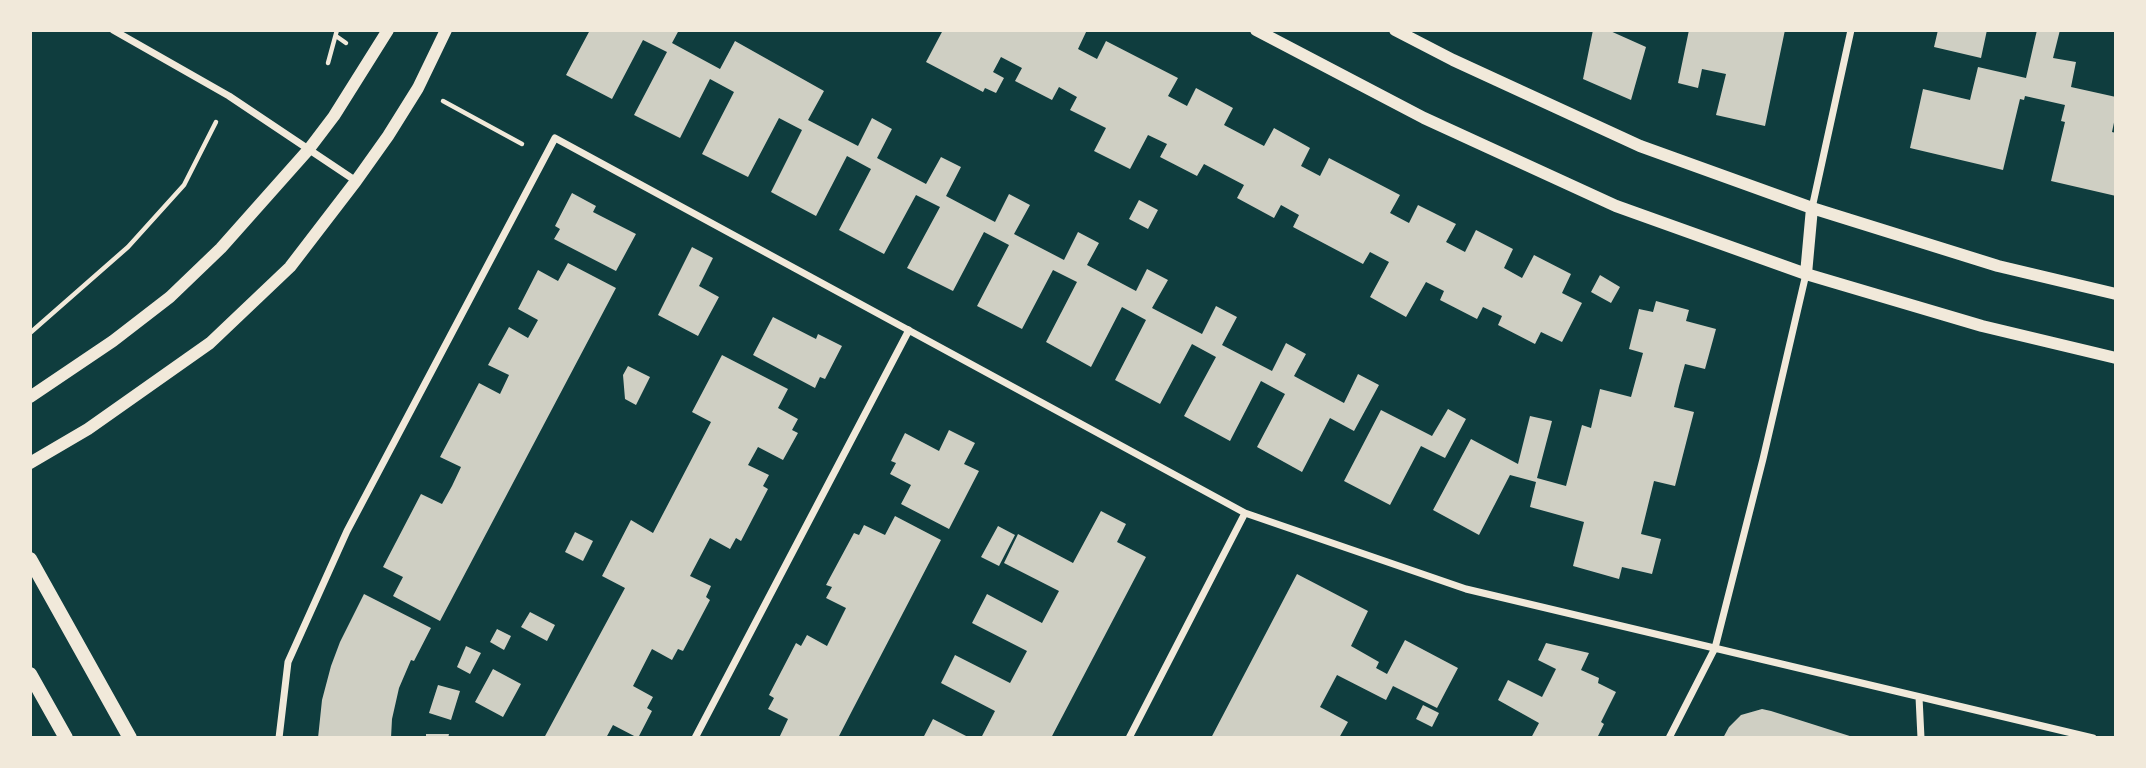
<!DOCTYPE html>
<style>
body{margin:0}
#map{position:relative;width:2146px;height:768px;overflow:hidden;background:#0f3d3e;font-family:Commissioner,sans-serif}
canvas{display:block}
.frame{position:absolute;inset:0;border:32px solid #f1e9da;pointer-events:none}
</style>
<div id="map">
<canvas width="2146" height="768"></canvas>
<div class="frame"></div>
</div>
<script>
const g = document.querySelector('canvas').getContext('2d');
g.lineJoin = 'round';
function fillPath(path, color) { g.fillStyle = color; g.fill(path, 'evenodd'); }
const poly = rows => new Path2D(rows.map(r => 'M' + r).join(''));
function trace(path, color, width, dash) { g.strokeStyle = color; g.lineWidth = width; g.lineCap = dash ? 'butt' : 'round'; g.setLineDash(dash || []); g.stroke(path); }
const building = poly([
 [590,30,679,30,672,43,720,69,735,41,824,91,808,120,858,146,872,118,892,129,877,158,926,184,941,157,961,167,946,196,995,222,1009,194,1030,205,1014,234,1064,260,1078,232,1099,243,1087,265,1136,291,1147,269,1168,280,1152,308,1202,334,1216,306,1237,317,1222,345,1272,371,1286,343,1306,354,1294,376,1344,403,1358,374,1379,385,1354,431,1330,418,1302,472,1257,447,1285,394,1261,381,1230,441,1184,416,1216,357,1192,344,1160,404,1115,380,1146,320,1122,307,1091,367,1046,342,1077,282,1053,270,1022,329,977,306,1009,245,984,232,953,291,907,268,940,207,916,195,884,254,839,230,871,169,847,156,816,216,771,192,802,130,779,118,748,177,702,154,734,92,710,79,680,138,634,115,667,52,643,40,612,99,566,75],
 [943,30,1087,30,1078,49,1097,59,1106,41,1178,78,1168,96,1187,106,1196,88,1233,108,1224,125,1264,146,1274,128,1310,148,1301,166,1320,176,1329,158,1400,195,1390,213,1409,223,1418,205,1456,224,1446,242,1465,252,1476,230,1513,249,1504,268,1522,278,1534,255,1571,274,1562,293,1582,303,1562,342,1541,332,1535,344,1498,325,1502,316,1483,307,1477,319,1440,300,1444,291,1426,282,1406,317,1370,297,1389,262,1370,252,1363,264,1293,227,1299,215,1281,205,1274,218,1237,198,1244,185,1204,164,1197,176,1160,157,1167,144,1148,135,1130,169,1094,151,1106,128,1070,110,1077,97,1059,87,1052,100,1015,81,1022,68,1001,57,993,72,1004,78,996,93,985,88,983,92,926,62],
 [1593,30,1608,30,1646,47,1631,100,1583,79],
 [1689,30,1785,30,1765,126,1716,115,1726,74,1702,69,1698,88,1678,83],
 [1938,30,1987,30,1981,58,1934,47],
 [2037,30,2060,30,2053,58,2076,62,2071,87,2116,97,2116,113,2112,132,2116,133,2116,196,2051,181,2065,122,2061,121,2065,105,2025,96,2024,100,2020,99,2003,170,1910,148,1923,89,1970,100,1978,67,2026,78],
 [572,193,596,206,593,212,636,234,616,271,554,239,560,229,555,226],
 [1139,200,1158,210,1148,229,1129,219],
 [692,247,713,258,699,286,719,297,698,336,658,315],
 [568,263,616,288,440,621,393,596,403,577,383,567,421,494,442,504,452,486,461,467,440,457,479,383,500,394,509,375,488,365,509,327,528,338,538,320,518,309,538,270,558,281],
 [1600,275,1620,287,1611,303,1591,292],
 [1656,301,1689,310,1686,321,1716,329,1705,369,1685,364,1679,386,1674,407,1694,412,1675,486,1654,481,1641,534,1661,539,1652,574,1622,567,1619,579,1573,566,1584,522,1530,507,1536,482,1510,475,1479,535,1433,510,1471,439,1518,464,1530,416,1552,421,1537,478,1566,486,1582,425,1591,428,1600,389,1631,397,1643,353,1629,349,1639,309,1653,312],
 [773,317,816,339,818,334,842,346,825,379,820,377,815,388,753,355],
 [722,355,788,389,778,408,798,419,792,430,798,433,783,460,758,447,748,465,769,475,763,486,768,489,741,541,736,538,730,549,710,538,690,576,711,586,706,597,710,600,683,651,678,649,672,660,652,649,633,686,653,697,647,708,652,711,638,738,613,725,606,738,544,738,625,588,602,576,631,520,653,533,711,422,692,412],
 [628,366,650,377,636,405,625,399,623,375],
 [1448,409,1466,419,1445,458,1421,446,1390,505,1344,481,1381,410,1432,436],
 [949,430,975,443,964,464,979,471,949,529,901,504,911,485,890,474,896,463,891,461,905,433,939,451],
 [1101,511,1126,524,1117,542,1146,557,1051,738,981,738,995,711,941,683,955,655,1010,683,1027,651,972,623,987,594,1042,623,1059,591,1004,563,1018,534,1073,563],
 [895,516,941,540,854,707,838,738,779,738,788,719,768,709,774,698,769,695,796,643,801,646,807,635,827,646,846,608,826,598,832,587,826,585,854,533,859,535,864,525,885,535],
 [998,526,1015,535,999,566,981,557],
 [575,532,593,541,583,561,565,552],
 [1297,574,1368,611,1351,646,1379,662,1376,668,1387,674,1405,640,1458,668,1437,708,1393,686,1386,700,1337,675,1320,707,1348,722,1339,738,1310,738,1305,736,1304,738,1211,738],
 [364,594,431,628,414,661,411,660,399,688,392,719,391,738,318,738,322,700,331,666,340,642],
 [530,612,555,625,547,641,521,627],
 [497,629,511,636,504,650,490,642],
 [1546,643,1589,653,1581,670,1599,678,1598,683,1616,692,1601,722,1604,724,1597,738,1531,738,1539,723,1498,700,1508,680,1542,697,1556,669,1538,660],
 [466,646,481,653,470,674,457,667],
 [493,669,521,684,503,717,475,702],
 [438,685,460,691,451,720,429,713],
 [1423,705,1439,713,1432,727,1416,719],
 [1762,709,1771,711,1856,738,1723,738,1729,727,1741,715],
 [933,719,970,738,923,738],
 [426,734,449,734,448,738,426,738]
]);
const path = poly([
 [336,36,346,43],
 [328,63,337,30],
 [443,101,522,144],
 [30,333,128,247,184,185,216,122]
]);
const minor = poly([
 [113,30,229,96,356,181],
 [1812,208,1851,30],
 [1919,697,1921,738],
 [279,738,288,662,347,531,555,138,1245,513,1466,589,2093,738],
 [695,738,909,330],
 [1129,738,1245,513],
 [1669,738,1715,648,1763,459,1806,274]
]);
const tertiary = poly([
 [1256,30,1424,118,1616,206,1806,274,1982,326,2116,358],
 [1395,30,1453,60,1640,146,1812,208,1998,266,2116,294],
 [1806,274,1812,208],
 [30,397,113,341,170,297,221,248,309,149,334,116,388,30],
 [30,463,88,429,210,343,290,267,356,181,388,136,418,88,446,30]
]);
const secondary = poly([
 [30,559,130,738],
 [30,674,66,738]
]);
fillPath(building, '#cfcfc3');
trace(path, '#f1e9da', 4.5);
trace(minor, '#f1e9da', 7);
trace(tertiary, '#f1e9da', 12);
trace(secondary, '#f1e9da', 14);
</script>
